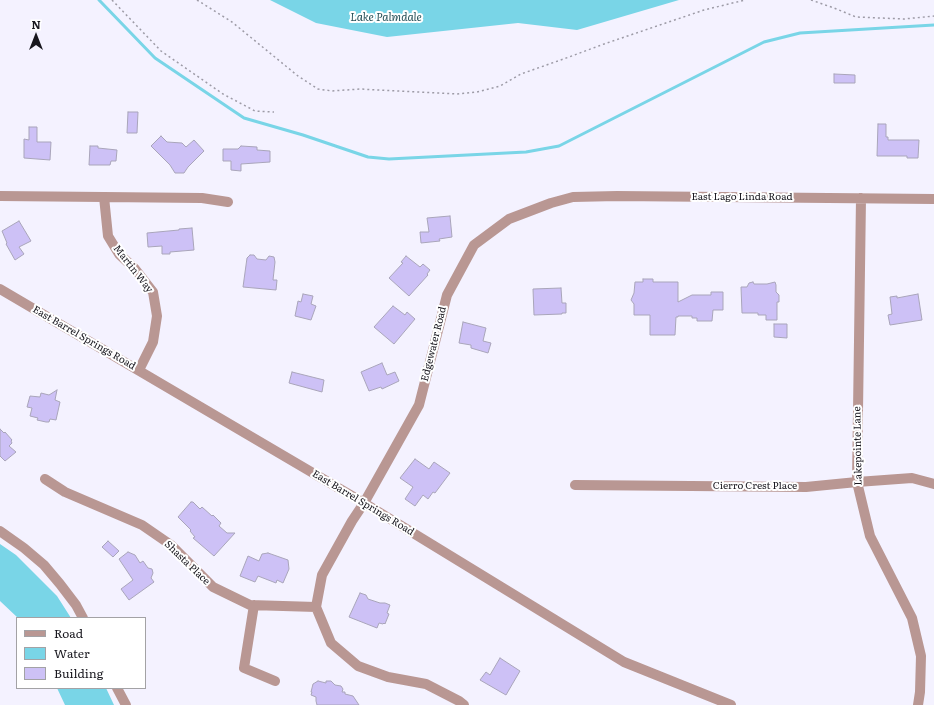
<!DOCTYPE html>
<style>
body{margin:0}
#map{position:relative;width:934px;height:705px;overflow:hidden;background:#f4f2ff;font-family:Literata,serif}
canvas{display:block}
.legend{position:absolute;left:16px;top:617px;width:130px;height:72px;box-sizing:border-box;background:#fff;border:1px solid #a3a2a5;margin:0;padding:5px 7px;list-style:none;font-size:12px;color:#18171e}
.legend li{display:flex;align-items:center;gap:8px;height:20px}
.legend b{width:20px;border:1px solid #a3a2a5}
.north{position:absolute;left:16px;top:16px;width:40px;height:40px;-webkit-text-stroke:3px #fff;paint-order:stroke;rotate:0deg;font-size:11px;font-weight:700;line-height:16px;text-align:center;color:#18171e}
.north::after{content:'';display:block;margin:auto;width:14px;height:18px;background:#18171e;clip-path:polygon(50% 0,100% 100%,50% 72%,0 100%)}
</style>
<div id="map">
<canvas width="934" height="705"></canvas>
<ul class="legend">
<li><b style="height:5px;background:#b99793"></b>Road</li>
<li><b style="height:11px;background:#79d5e7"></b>Water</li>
<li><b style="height:11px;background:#cdc1f6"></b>Building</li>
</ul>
<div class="north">N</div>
</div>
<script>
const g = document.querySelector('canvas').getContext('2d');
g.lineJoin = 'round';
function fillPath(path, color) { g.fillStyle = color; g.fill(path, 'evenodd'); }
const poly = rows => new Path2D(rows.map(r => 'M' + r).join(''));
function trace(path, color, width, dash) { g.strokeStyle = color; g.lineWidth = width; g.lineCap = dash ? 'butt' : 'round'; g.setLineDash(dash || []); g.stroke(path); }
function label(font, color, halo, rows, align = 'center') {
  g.font = font + ' Literata,serif'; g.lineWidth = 4; g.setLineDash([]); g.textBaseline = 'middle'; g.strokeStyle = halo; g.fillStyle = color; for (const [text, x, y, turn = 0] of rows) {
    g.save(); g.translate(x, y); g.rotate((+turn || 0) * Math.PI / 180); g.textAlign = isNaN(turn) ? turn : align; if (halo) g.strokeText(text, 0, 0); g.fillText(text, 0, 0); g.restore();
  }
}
const water = poly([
 [270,0,679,0,577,30,518,23,387,37,316,23],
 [0,544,16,555,57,596,71,618,18,618,0,601],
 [57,688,106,688,114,705,65,705]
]);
const stream = poly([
 [99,0,155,58,244,118,303,135,368,157,389,159,526,152,559,146,764,42,800,33,934,25]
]);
const building = poly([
 [834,74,855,75,855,83,834,83,834,74],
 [128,112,138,112,137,133,127,133,128,112],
 [878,124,886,124,886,137,888,137,888,140,919,140,918,158,907,158,907,156,877,156,878,124],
 [29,127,37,127,37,142,51,142,50,160,24,158,24,139,29,140,29,127],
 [161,136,167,142,182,143,186,147,194,140,204,151,188,167,184,173,175,173,170,165,151,146,161,136],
 [90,146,98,146,98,148,117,150,116,161,111,161,110,165,89,165,90,146],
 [241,146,257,147,257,150,270,151,270,162,241,164,241,171,231,170,231,161,223,161,223,149,238,149,241,146],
 [450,216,452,237,439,239,440,241,421,243,420,232,429,232,427,218,450,216],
 [19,221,31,241,19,247,24,254,15,260,6,244,7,243,2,231,19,221],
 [192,228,194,250,170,252,170,254,162,254,162,246,148,247,147,233,179,230,179,229,192,228],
 [250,255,254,255,257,259,266,260,269,256,274,257,275,262,273,280,277,280,276,290,243,287,247,258,250,255],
 [406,256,420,267,423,264,430,270,427,274,428,275,409,296,389,278,403,263,401,262,406,256],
 [643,279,653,279,653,282,678,282,678,302,692,295,711,295,711,292,723,292,723,310,713,310,712,321,697,321,697,318,692,318,692,316,678,316,678,317,676,317,675,335,650,335,650,315,634,315,634,304,631,300,634,293,635,282,643,282,643,279],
 [753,282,754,284,767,284,775,282,776,285,776,292,779,295,779,302,777,302,777,320,766,320,766,315,758,315,758,313,742,313,741,287,747,287,749,283,753,282],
 [561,288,562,303,566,303,566,313,562,313,562,314,534,315,533,289,561,288],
 [303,294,313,296,311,304,316,306,311,320,295,316,298,301,301,302,303,294],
 [918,294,922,320,890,325,888,315,892,314,890,297,897,296,897,298,918,294],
 [393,306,405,315,407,312,415,319,394,344,374,327,393,306],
 [463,322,486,328,483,341,491,343,488,353,471,348,471,345,459,343,463,322],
 [774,324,787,324,787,338,774,337,774,324],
 [382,363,387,375,395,372,399,381,382,389,381,387,369,391,361,372,382,363],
 [292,372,324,380,322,392,289,383,292,372],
 [57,390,55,400,60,402,56,420,50,419,49,422,46,422,37,420,38,418,30,416,32,408,27,407,30,396,40,397,41,393,49,395,57,390],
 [0,429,4,433,5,432,12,440,11,441,12,443,9,446,16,452,5,461,0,456,0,429],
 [415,459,429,469,434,462,450,473,435,493,433,492,428,499,423,495,415,506,405,499,413,487,400,478,415,459],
 [191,502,193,502,200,509,202,507,212,516,213,515,221,523,219,526,227,533,235,533,214,556,193,538,195,537,190,531,191,530,178,517,191,502],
 [108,541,119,551,113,557,102,547,108,541],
 [128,552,135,555,140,563,143,561,148,568,152,569,153,573,151,578,154,582,129,600,121,589,133,580,119,559,128,552],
 [268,553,288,560,289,569,283,583,277,580,276,583,258,576,255,582,240,576,248,556,259,561,262,554,268,553],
 [360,593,366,595,368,599,380,603,385,603,390,605,387,613,389,614,385,624,384,623,383,624,379,623,377,628,349,617,360,593],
 [500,658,520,671,506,695,480,680,486,672,490,675,500,658],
 [318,681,326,683,326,681,331,681,335,685,341,686,343,689,342,692,345,692,345,694,353,696,359,705,317,705,316,701,316,697,311,695,312,692,311,692,313,684,318,681]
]);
const path = poly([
 [112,0,161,51,223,94,255,111,274,112],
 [197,0,232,22,298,76,318,89,332,91,360,89,457,94,477,92,500,86,521,74,569,57,604,44,704,10,745,0],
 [811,0,834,8,856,17,904,19,934,16]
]);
const minor = poly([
 [0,196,104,197,108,236,119,254,135,269,153,292,157,316,153,342,139,370],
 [104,197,202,198,228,202],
 [861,198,857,482,870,536,912,618,921,656,920,692,918,705],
 [0,289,364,503,624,662,731,705],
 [45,479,65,492,142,525,171,545,213,587,250,605,316,607],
 [575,485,806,487,857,482,912,478,934,484],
 [0,531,24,548,44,565,60,584,76,605,83,618],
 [254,605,244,668,275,681],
 [117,688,126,705],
 [464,705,459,701,426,684,388,677,358,666,331,643,316,607,322,575,352,521,364,503,419,405,447,295,474,245,509,219,551,203,573,197,617,196,934,199]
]);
const streetNames = [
 ["East Lago Linda Road",742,197],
 ["Martin Way",133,269,52],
 ["East Barrel Springs Road",84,338,30],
 ["Edgewater Road",434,344,-76],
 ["Lakepointe Lane",858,446,-91],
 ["Cierro Crest Place",755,486],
 ["East Barrel Springs Road",363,503,31],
 ["Shasta Place",187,563,44]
];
const waterNames = [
 ["Lake Palmdale",386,18]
];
fillPath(water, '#79d5e7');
trace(stream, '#79d5e7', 3);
fillPath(building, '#cdc1f6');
trace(building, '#a9a5ba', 1);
trace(path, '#9d9ba6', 1.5, [2, 3]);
trace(minor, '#b99793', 10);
label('10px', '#18171e', '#fff', streetNames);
label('italic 11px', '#265058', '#fff', waterNames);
</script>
